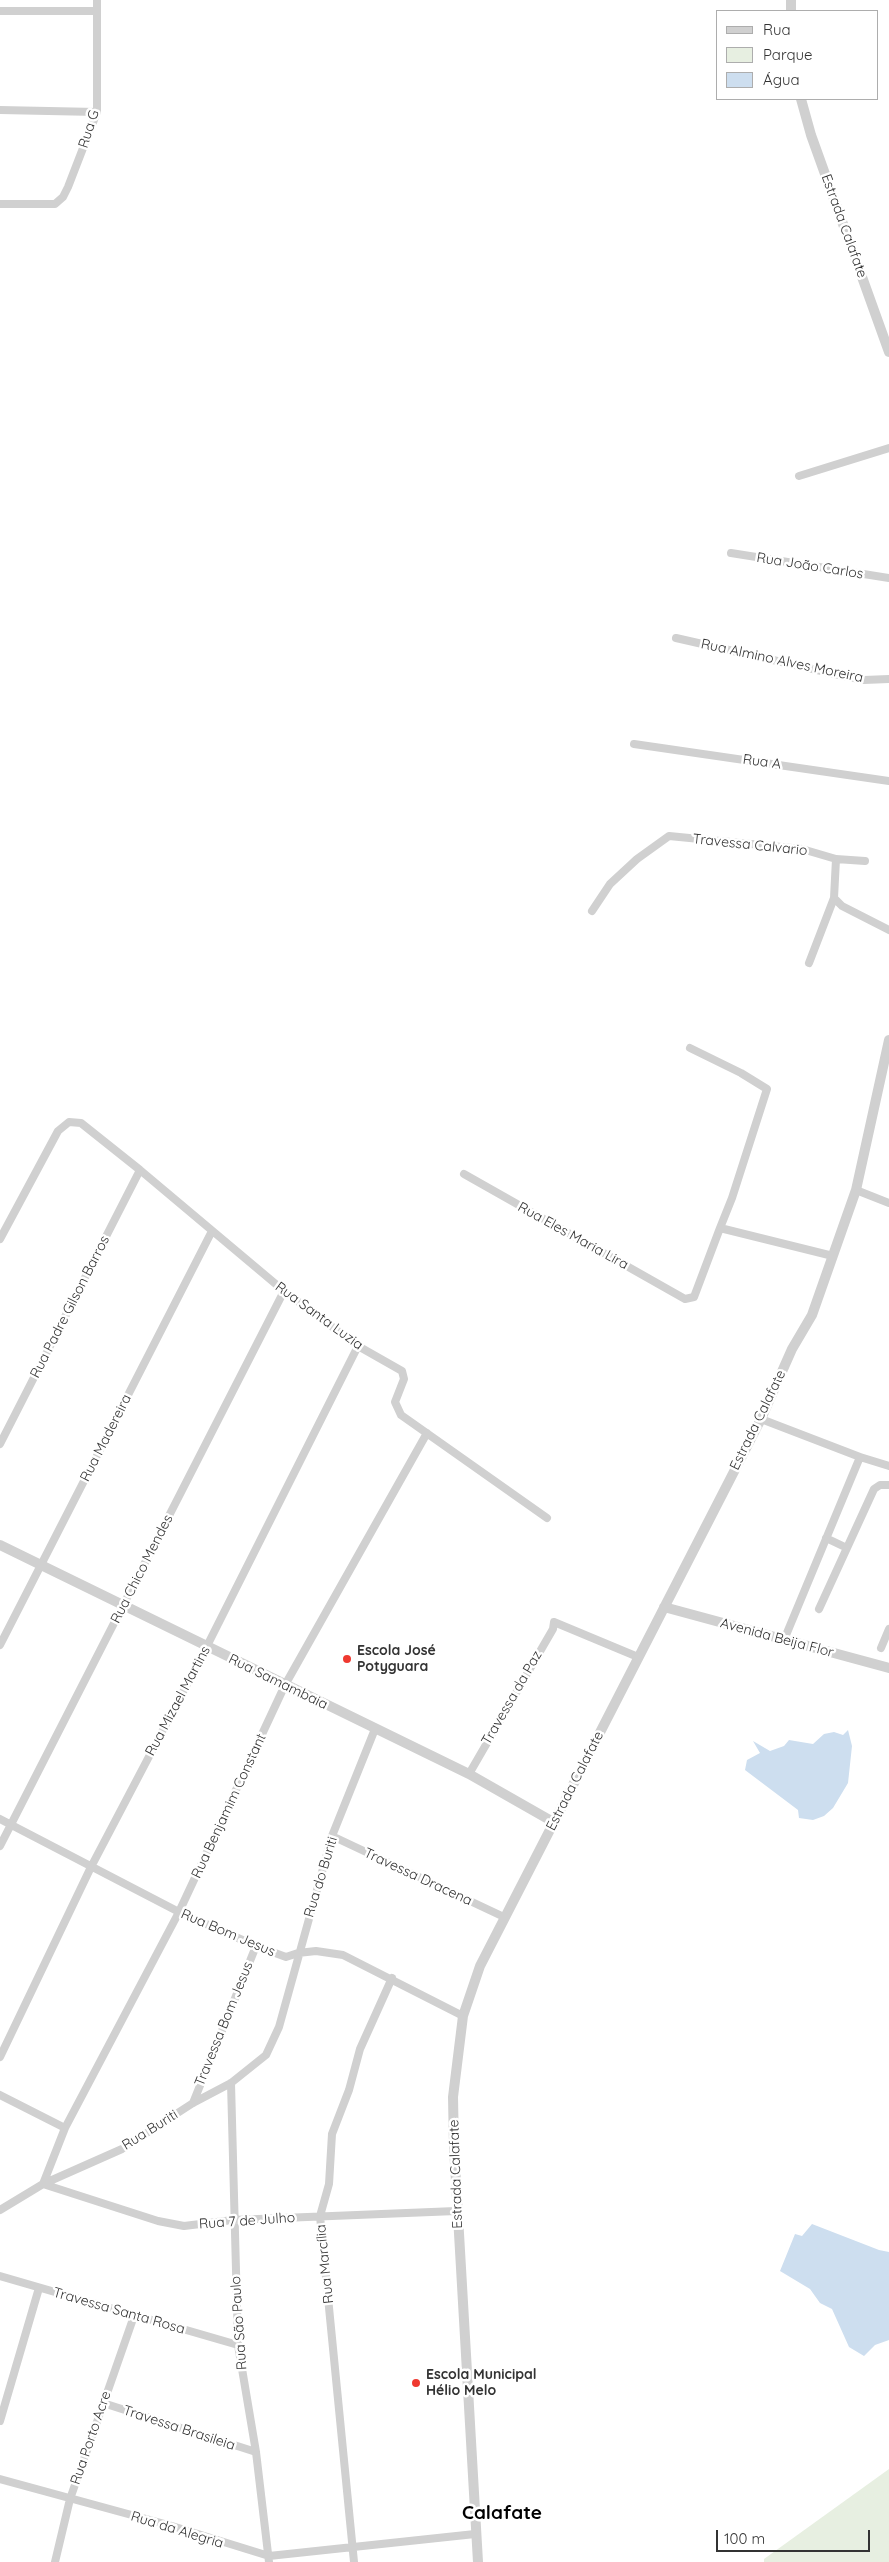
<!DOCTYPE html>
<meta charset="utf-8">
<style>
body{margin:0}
#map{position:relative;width:889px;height:2562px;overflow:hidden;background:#fff;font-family:Quicksand,sans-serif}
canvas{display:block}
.legend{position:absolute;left:716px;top:10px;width:162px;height:90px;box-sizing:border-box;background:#fff;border:1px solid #adadad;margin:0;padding:6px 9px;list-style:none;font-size:15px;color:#333}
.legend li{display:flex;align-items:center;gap:10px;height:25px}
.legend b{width:25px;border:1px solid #adadad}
.scale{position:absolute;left:716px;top:2530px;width:154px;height:22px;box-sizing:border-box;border:2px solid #333;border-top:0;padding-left:6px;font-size:15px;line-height:18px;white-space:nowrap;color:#333;-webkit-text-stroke:4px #fff;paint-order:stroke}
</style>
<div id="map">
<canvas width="889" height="2562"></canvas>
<ul class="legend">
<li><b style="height:6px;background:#d0d0d0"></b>Rua</li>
<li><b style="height:14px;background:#e7efe1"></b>Parque</li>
<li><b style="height:14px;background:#cddeef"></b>Água</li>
</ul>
<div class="scale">100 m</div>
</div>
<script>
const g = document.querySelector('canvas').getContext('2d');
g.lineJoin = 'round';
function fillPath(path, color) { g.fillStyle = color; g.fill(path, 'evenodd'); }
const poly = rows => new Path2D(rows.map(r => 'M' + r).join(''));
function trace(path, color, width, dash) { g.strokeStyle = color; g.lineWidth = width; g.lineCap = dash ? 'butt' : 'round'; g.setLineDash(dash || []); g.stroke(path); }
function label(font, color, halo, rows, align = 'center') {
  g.font = font + ' Quicksand,sans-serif'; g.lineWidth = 5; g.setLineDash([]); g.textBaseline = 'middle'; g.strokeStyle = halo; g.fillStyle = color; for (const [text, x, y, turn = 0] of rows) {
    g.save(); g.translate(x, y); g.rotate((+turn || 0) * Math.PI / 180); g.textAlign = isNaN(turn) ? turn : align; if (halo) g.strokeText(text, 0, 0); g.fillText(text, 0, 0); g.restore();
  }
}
const green = poly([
 [889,2469,889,2562,764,2562,764,2559]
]);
const water = poly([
 [848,1730,852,1746,848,1783,833,1808,824,1816,813,1820,799,1818,798,1810,745,1770,747,1760,760,1753,753,1741,770,1751,784,1746,789,1740,813,1744,824,1734,834,1732,843,1735],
 [812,2224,879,2250,889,2252,889,2340,875,2345,864,2356,849,2347,832,2309,820,2303,810,2289,780,2271,795,2234,802,2236]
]);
const minor = poly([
 [0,11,97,11],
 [0,110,97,112],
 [0,204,55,204,63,197,68,187,97,112,97,0],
 [799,476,889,448],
 [731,553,889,578],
 [676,638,839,675,864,680,889,679],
 [634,744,889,781],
 [836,859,865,861],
 [592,911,610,884,637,859,669,836,802,849,836,859,834,898,842,906,889,930],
 [809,963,834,898],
 [690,1048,741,1073,767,1089,732,1198,720,1228],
 [464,1174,685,1299,694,1297,720,1228,833,1256],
 [856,1190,889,1203],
 [0,1239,58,1131,69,1122,81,1123,140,1170,284,1291,358,1346,402,1371,404,1379,395,1402,401,1415,547,1518],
 [761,1419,860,1457,889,1466],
 [427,1433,285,1685,179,1912,65,2128,43,2184,158,2221,184,2226,233,2220,456,2211],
 [0,1444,140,1170],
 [826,1538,847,1548],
 [819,1609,874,1489,880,1485,889,1485],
 [784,1640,860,1457],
 [0,1645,212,1231],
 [881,1648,889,1629],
 [469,1774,553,1629,554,1622,638,1657],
 [0,1819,179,1912,256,1946,286,1957,298,1953,316,1951,343,1955,463,2016],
 [332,1836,504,1917],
 [0,1846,284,1291],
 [0,2057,91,1867,206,1648,358,1346],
 [231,2083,238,2345,256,2452,269,2562],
 [0,2095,65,2128],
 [193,2103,256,1946],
 [0,2210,43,2184,122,2149,193,2103,231,2083,266,2055,279,2027,332,1836,375,1729],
 [0,2276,238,2345],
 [103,2403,256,2452],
 [0,2421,39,2288],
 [0,2479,172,2526,269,2556,475,2534],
 [55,2562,70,2499,134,2316],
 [354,2562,320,2216,329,2184,332,2134,349,2090,360,2049,392,1978]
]);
const tertiary = poly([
 [791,0,791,11],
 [801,99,811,135,889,352],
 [0,1545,469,1774,555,1823],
 [664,1607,889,1668],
 [478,2562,454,2147,453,2097,463,2016,480,1966,761,1419,792,1349,812,1315,856,1190,889,1040]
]);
const markers = [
 [347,1659,5,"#ef3930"],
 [416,2383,5,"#ef3930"]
];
const streetNames = [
 ["Rua G",89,129,-72],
 ["Estrada Calafate",844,226,70],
 ["Rua João Carlos",810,566,9],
 ["Rua Almino Alves Moreira",782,661,12],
 ["Rua A",762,762,8],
 ["Travessa Calvario",750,845,6],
 ["Rua Eles Maria Lira",573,1236,29],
 ["Rua Padre Gilson Barros",70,1307,-63],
 ["Rua Santa Luzia",319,1316,36],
 ["Estrada Calafate",758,1420,-64],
 ["Rua Madereira",106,1438,-63],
 ["Rua Chico Mendes",142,1569,-63],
 ["Avenida Beija Flor",777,1638,15],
 ["Rua Samambaia",278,1682,26],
 ["Travessa da Paz",512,1698,-60],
 ["Rua Mizael Martins",178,1701,-62],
 ["Estrada Calafate",575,1781,-63],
 ["Rua Benjamim Constant",229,1806,-65],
 ["Rua do Buriti",321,1877,-73],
 ["Travessa Dracena",418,1877,25],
 ["Rua Bom Jesus",228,1933,23],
 ["Travessa Bom Jesus",224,2024,-68],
 ["Rua Buriti",150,2130,-32],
 ["Estrada Calafate",456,2174,-92],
 ["Rua 7 de Julho",247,2221,-4],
 ["Rua Marcília",325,2264,-96],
 ["Travessa Santa Rosa",119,2311,16],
 ["Rua São Paulo",239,2323,-94],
 ["Travessa Brasileia",179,2428,18],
 ["Rua Porto Acre",91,2438,-71],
 ["Rua da Alegria",177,2530,17]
];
const poiNames = [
 ["Escola José",357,1651],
 ["Potyguara",357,1667],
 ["Escola Municipal",426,2375],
 ["Hélio Melo",426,2391]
];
const districtNames = [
 ["Calafate",502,2513]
];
fillPath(green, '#e7efe1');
fillPath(water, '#cddeef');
trace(minor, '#d0d0d0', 8);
trace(tertiary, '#d0d0d0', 10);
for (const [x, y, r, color] of markers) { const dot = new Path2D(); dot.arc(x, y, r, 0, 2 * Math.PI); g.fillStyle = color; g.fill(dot); trace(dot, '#fff', 2); }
label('14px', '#333', '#fff', streetNames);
label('bold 14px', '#333', '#fff', poiNames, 'left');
label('bold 19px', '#000', '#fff', districtNames);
</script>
